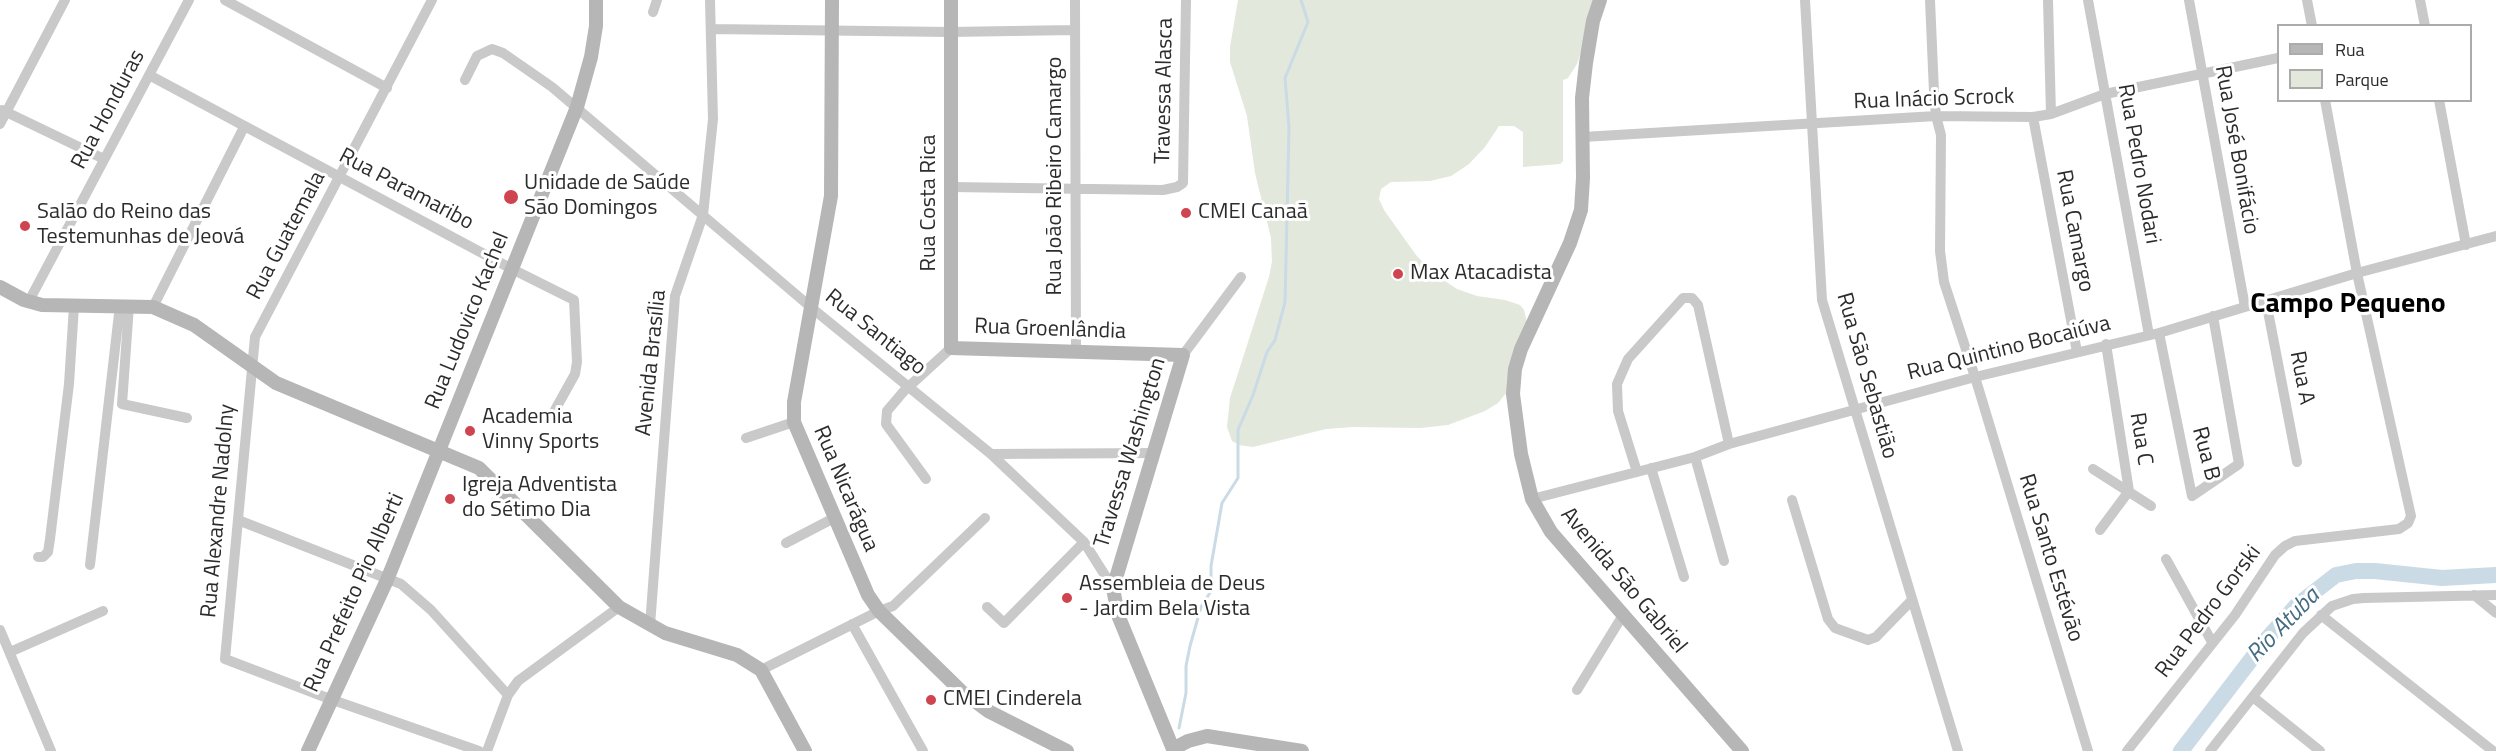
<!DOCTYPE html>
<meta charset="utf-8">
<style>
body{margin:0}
#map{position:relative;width:2496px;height:751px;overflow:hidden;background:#fff;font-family:"Titillium Web",sans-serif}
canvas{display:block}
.legend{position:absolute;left:2277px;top:24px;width:195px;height:78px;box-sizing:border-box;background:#fff;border:2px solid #ababab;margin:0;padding:8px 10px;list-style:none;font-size:18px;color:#2c2c2c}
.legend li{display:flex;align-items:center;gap:12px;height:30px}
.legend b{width:30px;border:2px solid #ababab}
</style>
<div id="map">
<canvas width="2496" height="751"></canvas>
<ul class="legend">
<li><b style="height:8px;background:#b6b6b6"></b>Rua</li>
<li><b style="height:16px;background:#e2e8db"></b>Parque</li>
</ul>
</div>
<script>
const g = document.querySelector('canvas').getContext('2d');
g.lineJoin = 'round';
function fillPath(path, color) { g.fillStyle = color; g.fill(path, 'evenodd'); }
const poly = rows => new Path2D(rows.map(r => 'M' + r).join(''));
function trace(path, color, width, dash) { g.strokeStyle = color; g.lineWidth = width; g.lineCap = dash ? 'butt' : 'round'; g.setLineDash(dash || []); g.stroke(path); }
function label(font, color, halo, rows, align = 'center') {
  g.font = font + ' "Titillium Web",sans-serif'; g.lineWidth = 6; g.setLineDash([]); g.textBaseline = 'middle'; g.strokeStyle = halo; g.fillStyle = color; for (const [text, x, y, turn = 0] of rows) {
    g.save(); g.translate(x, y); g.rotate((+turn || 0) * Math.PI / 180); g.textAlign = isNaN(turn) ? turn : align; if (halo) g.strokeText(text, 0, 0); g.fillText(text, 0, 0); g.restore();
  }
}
const green = poly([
 [1238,0,1601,0,1588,30,1577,64,1568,78,1563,80,1563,161,1560,164,1523,167,1523,132,1514,126,1499,126,1485,147,1469,164,1451,176,1430,181,1391,182,1381,189,1379,199,1384,210,1416,255,1433,273,1457,289,1477,296,1505,300,1520,305,1524,310,1527,323,1511,387,1498,403,1485,411,1448,425,1420,428,1353,427,1326,429,1253,447,1239,445,1232,441,1227,427,1230,398,1269,277,1272,262,1271,238,1255,173,1247,116,1230,62,1230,47]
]);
const stream = poly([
 [1179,728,1186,693,1186,666,1190,646,1201,607,1211,591,1211,566,1222,503,1238,478,1238,430,1253,395,1267,352,1275,340,1285,302,1289,128,1285,78,1308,22,1301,0]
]);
const river = poly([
 [2181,751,2266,640,2296,606,2336,575,2356,571,2375,571,2442,578,2496,575]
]);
const street = poly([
 [225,0,387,88],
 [432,0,255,337,225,659,330,699,479,751],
 [1075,0,1076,352],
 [1805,0,1822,300,1958,751],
 [1930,0,1934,92,1936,116,1941,135,1940,251,1944,282,1975,377,2088,751],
 [2048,0,2051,114],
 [2088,0,2149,335],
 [2189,0,2245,307],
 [2307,0,2312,26],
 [2420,0,2425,26],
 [653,12,657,0],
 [711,29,950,32,1074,30],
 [149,75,512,269,574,300,577,362,575,374,555,410],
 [465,80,477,56,492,49,503,53,552,87,813,309,991,454,1084,542,1113,588],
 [2439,100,2466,245],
 [2,110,104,159],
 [2033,117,2077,352],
 [0,124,65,0],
 [1583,137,1936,116,2033,117,2051,114,2105,94,2278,58],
 [950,187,1163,190,1177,187,1183,183,1186,0],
 [29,301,189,0],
 [2266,301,2297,462],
 [129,306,122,404,187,418],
 [153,307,244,127],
 [2159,333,2192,496,2239,464,2213,316],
 [1183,355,1241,277],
 [746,438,794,422],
 [991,454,1154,453],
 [1695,457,1724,561],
 [1651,468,1684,577],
 [2093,469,2151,506],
 [1637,472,1618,411,1617,384,1628,359,1683,298,1692,298,1698,305,1729,444],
 [926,479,886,424,887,411,904,391,951,348],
 [1532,499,1695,457,1729,444,1975,377,2159,333,2357,273,2496,236],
 [1792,500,1828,619,1835,628,1868,640,1876,637,1912,600],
 [238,520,401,584,431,610,508,695],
 [2100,530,2129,491,2106,344],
 [786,543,834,518],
 [38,557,43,557,48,552,50,539,69,384,74,306],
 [2166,559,2212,642],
 [90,565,120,305],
 [2474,595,2496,613],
 [987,607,1004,623,1084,542],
 [2321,615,2493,751],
 [852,624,923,751],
 [650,625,675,296,703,215,713,119,710,0],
 [0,630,51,751],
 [10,652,103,611],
 [761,670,879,611,893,606,985,518],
 [1577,690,1623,615],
 [2253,697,2320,751],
 [487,751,508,695,518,681,619,607],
 [2127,751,2235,615,2275,555,2285,546,2295,541,2399,529,2408,523,2411,516,2357,273,2325,100],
 [2210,751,2303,633,2332,606,2353,599,2364,598,2496,595]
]);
const secondary = poly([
 [832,0,831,196,794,402,794,422,868,595,879,611,961,691,988,711,1067,751],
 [951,0,951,348,1183,355,1113,588,1118,615,1173,749],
 [1600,0,1593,21,1586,63,1582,98,1583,178,1581,210,1570,243,1521,349,1515,369,1513,394,1521,454,1532,499,1551,532,1742,751],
 [0,287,24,300,42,305,153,307,194,325,276,383,479,468,619,607,665,633,737,655,761,670,805,751],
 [1173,749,1188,741,1207,736,1302,751],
 [308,751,387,580,577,107,591,57,596,26,596,0]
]);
const markers = [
 [511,197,8,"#ce444f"],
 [1186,213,6,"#ce444f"],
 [25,226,6,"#ce444f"],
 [1398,274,6,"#ce444f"],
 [470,431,6,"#ce444f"],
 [450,499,6,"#ce444f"],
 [1067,598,6,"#ce444f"],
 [931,700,6,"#ce444f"]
];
const streetNames = [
 ["Travessa Alasca",1165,91,-89],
 ["Rua Inácio Scrock",1934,100,-2],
 ["Rua Honduras",109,110,-62],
 ["Rua José Bonifácio",2236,150,80],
 ["Rua Pedro Nodari",2138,164,80],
 ["Rua João Ribeiro Camargo",1056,176,-90],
 ["Rua Paramaribo",406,190,28],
 ["Rua Costa Rica",930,203,-90],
 ["Rua Camargo",2074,231,79],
 ["Rua Guatemala",287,236,-62],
 ["Rua Ludovico Kachel",468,321,-68],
 ["Rua Groenlândia",1050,330,2],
 ["Rua Santiago",875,333,39],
 ["Rua Quintino Bocaiúva",2009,349,-14],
 ["Avenida Brasília",652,363,-84],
 ["Rua São Sebastião",1866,376,74],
 ["Rua A",2301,378,79],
 ["Rua C",2140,439,81],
 ["Travessa Washington",1131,453,-73],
 ["Rua B",2205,454,75],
 ["Rua Nicarágua",845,489,67],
 ["Rua Alexandre Nadolny",219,511,-85],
 ["Rua Santo Estévão",2050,558,73],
 ["Avenida São Gabriel",1623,581,50],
 ["Rua Prefeito Pio Alberti",355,593,-66],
 ["Rua Pedro Gorski",2209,612,-53]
];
const poiNames = [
 ["Unidade de Saúde",524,184],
 ["São Domingos",524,209],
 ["Salão do Reino das",37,213],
 ["Testemunhas de Jeová",37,238],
 ["CMEI Canaã",1198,213],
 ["Max Atacadista",1410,274],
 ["Academia",482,418],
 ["Vinny Sports",482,443],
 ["Igreja Adventista",462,486],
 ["do Sétimo Dia",462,511],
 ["Assembleia de Deus",1079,585],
 ["- Jardim Bela Vista",1079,610],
 ["CMEI Cinderela",943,700]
];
const waterNames = [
 ["Rio Atuba",2284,626,-46]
];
const districtNames = [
 ["Campo Pequeno",2348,305]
];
fillPath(green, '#e2e8db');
trace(stream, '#cadbe6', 3);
trace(river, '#cadbe6', 16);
trace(street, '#c9c9c9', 10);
trace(secondary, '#b6b6b6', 14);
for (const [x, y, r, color] of markers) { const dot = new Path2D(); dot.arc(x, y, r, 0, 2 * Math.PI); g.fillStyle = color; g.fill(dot); trace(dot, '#fff', 2); }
label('22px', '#2c2c2c', '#fff', streetNames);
label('22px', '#2c2c2c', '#fff', poiNames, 'left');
label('italic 24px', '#456c83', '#fff', waterNames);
label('bold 28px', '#000', '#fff', districtNames);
</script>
